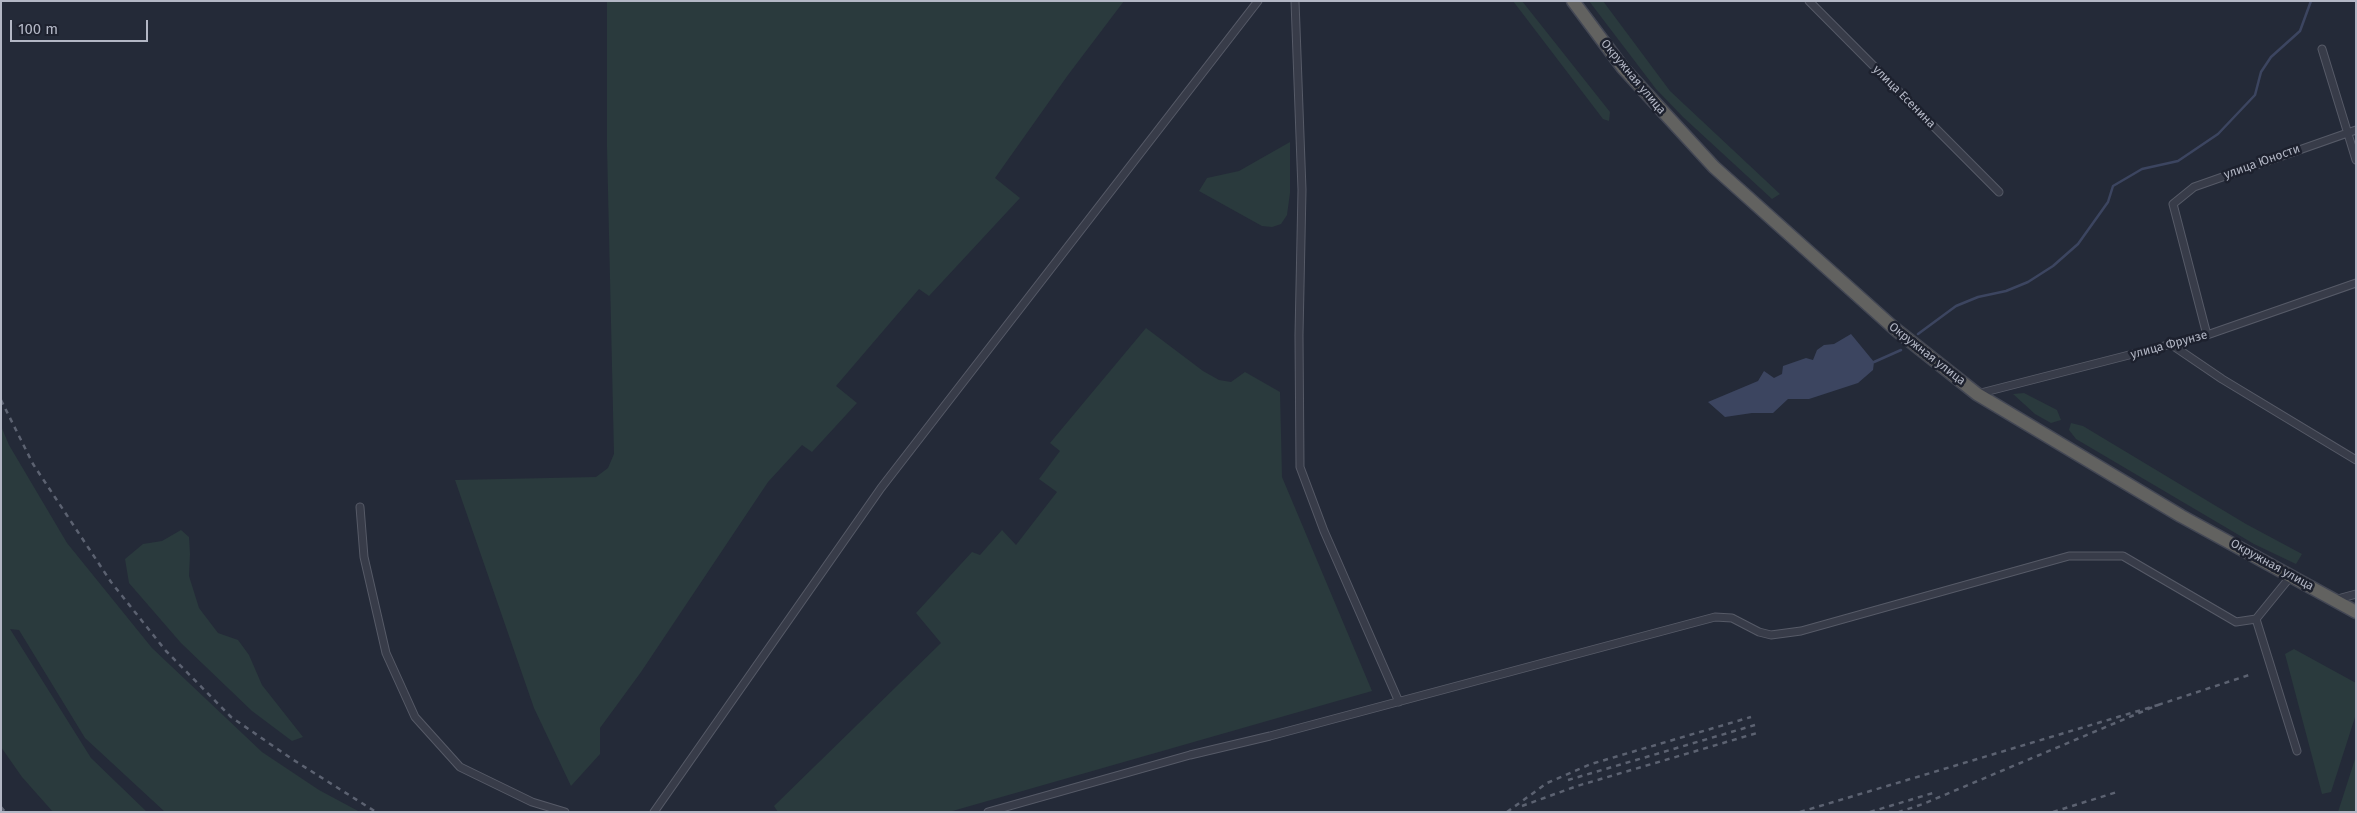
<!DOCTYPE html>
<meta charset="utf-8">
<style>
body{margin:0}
#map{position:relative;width:2357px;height:813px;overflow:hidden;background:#242a38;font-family:"Fira Sans",sans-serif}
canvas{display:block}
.frame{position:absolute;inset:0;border:2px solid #b3b7c5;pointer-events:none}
.scale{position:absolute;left:10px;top:20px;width:138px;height:22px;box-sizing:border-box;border:2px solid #b3b7c5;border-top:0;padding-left:6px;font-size:15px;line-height:18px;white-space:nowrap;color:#b3b7c5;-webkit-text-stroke:4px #1d212e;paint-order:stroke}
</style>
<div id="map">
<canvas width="2357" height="813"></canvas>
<div class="frame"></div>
<div class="scale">100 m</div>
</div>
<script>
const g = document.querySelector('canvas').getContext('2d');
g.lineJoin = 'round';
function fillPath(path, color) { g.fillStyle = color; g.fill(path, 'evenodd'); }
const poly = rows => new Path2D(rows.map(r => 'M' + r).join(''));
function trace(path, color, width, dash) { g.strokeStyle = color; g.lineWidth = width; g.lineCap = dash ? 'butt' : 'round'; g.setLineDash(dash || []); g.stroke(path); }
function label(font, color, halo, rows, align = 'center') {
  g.font = font + ' "Fira Sans",sans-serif'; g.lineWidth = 5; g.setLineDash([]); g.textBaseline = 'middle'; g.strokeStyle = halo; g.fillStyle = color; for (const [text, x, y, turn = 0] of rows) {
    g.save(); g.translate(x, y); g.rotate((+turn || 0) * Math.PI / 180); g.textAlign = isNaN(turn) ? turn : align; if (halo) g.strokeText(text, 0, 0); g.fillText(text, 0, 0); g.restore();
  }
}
const green = poly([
 [607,1,1124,1,1068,75,995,178,1020,198,929,296,919,289,836,386,857,403,812,452,802,445,768,482,641,672,600,728,600,754,571,786,534,708,455,480,596,477,608,468,614,454,607,147],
 [1513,1,1522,1,1610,112,1609,121,1603,119],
 [1589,1,1603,1,1670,91,1780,194,1772,199,1683,117,1656,89],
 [1290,142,1290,193,1287,215,1281,224,1272,227,1262,226,1199,191,1207,178,1239,171],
 [1146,328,1203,371,1219,380,1231,382,1245,372,1280,392,1282,477,1372,691,949,812,778,812,774,806,941,643,916,613,972,552,980,555,1002,530,1016,545,1057,492,1039,479,1060,451,1050,443],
 [2024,393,2057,410,2061,420,2051,423,2035,414,2013,394],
 [2071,423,2083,426,2246,524,2302,554,2296,564,2254,544,2076,439,2069,430],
 [1,426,9,445,67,543,152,648,262,752,319,790,360,812,165,812,85,738,19,630,10,629,91,758,147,812,53,812,22,777,1,747],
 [181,530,189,537,190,554,189,576,199,608,218,633,238,640,249,655,262,685,303,737,292,741,252,711,181,643,129,583,125,559,143,544,162,541],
 [2294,649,2356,683,2356,714,2331,792,2322,794,2285,654],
 [2356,756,2356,812,2338,812]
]);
const water = poly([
 [1851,334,1874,362,1873,370,1858,383,1809,399,1788,399,1773,413,1752,413,1725,417,1708,402,1758,381,1764,371,1774,378,1782,374,1783,366,1806,358,1813,360,1817,350,1824,345,1834,344]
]);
const stream = poly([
 [1918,334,1956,306,1978,297,2006,291,2028,282,2053,266,2078,244,2108,202,2113,186,2142,169,2178,161,2218,134,2255,95,2261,72,2271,57,2300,31,2311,1],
 [1874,362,1901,350]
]);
const minor = poly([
 [1295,1,1302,190,1299,335,1300,467,1324,531,1399,702],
 [1809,1,1999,192],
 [2322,49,2356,160],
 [2207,335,2173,204,2194,187,2356,130],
 [2172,345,2222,379,2356,460],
 [1977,394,2207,335,2356,283],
 [360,507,364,557,386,653,415,717,460,767,532,802,565,812],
 [2291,576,2256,619,2297,751],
 [2334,600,2356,594],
 [654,812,881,488,1258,1],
 [988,812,1190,755,1270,736,1715,617,1732,618,1759,632,1771,635,1801,631,2069,556,2123,556,2236,622,2256,619]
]);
const trunk = poly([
 [1573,1,1623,68,1714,167,1895,329,1977,394,2181,516,2356,612]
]);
const rail = poly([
 [1,400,33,464,111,582,166,651,231,717,292,759,376,812],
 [2158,705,2249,675],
 [1568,780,1755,725],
 [1522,806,1577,786,1757,733],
 [1,807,5,812],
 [1507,812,1547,783,1591,764,1751,717],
 [1800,812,2158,705,1923,804,1899,812],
 [1870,812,1933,793],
 [2053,812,2117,792]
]);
const streetNames = [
 ["Окружная улица",1633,77,50],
 ["улица Есенина",1904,97,45],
 ["улица Юности",2262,162,-20],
 ["улица Фрунзе",2169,345,-15],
 ["Окружная улица",1927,354,38],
 ["Окружная улица",2272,565,29]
];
fillPath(green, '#2a3a3d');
fillPath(water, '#3c4560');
trace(stream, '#3c4560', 2.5);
trace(minor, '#565a67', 9);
trace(trunk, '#434754', 15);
trace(minor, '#383c49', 7);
trace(trunk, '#626260', 12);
trace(rail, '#5c6271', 2.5, [5, 5]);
label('12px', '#b3b7c5', '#1d212e', streetNames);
</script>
